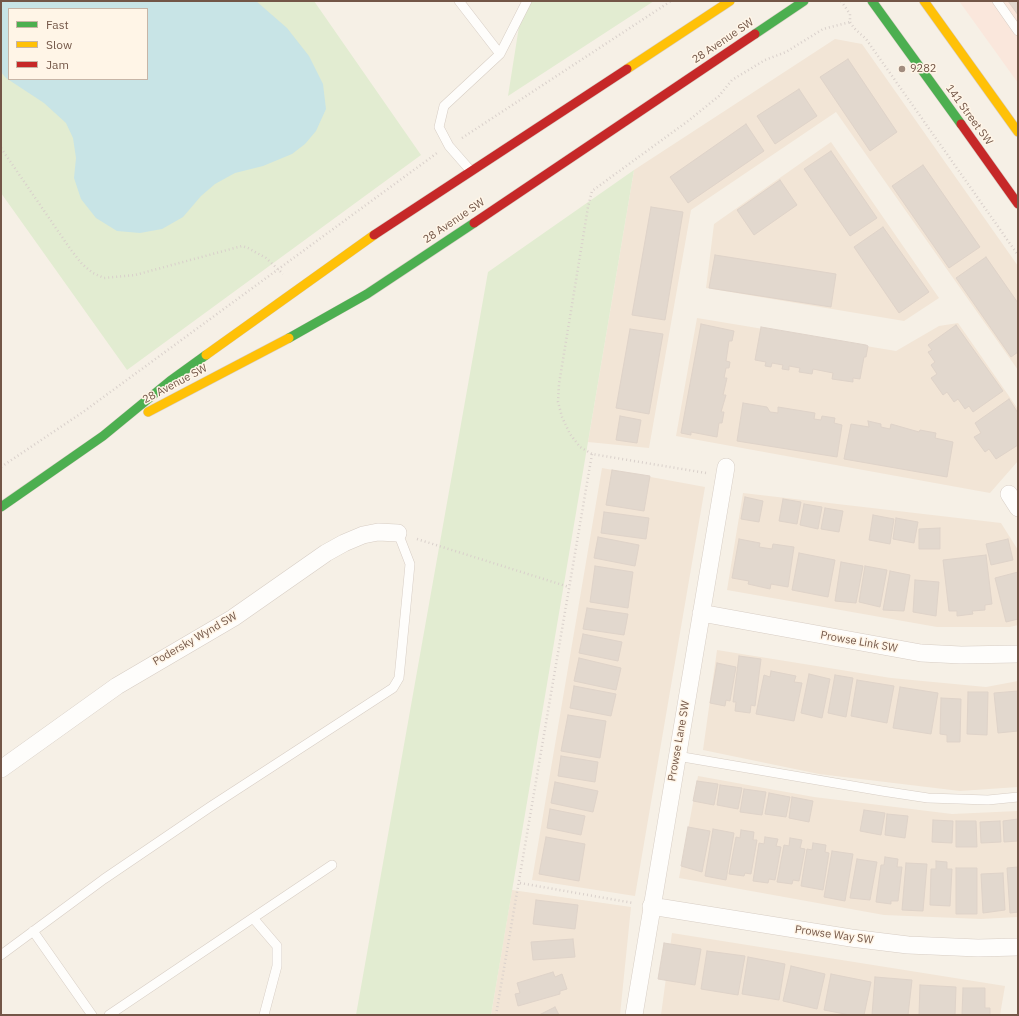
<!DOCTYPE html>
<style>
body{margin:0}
#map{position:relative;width:1019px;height:1016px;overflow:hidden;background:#f6f0e6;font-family:"IBM Plex Sans",sans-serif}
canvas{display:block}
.frame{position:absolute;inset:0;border:2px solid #735647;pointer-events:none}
.legend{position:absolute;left:8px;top:8px;width:140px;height:72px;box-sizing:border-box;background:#fff5e7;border:1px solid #c7b5a7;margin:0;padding:5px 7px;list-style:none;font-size:12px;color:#735647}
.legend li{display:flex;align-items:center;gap:8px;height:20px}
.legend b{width:20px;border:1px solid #c7b5a7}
</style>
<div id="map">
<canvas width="1019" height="1016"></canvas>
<div class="frame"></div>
<ul class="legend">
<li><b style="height:5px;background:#4caf50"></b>Fast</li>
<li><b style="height:5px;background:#ffc107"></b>Slow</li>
<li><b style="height:5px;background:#c62828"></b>Jam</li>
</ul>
</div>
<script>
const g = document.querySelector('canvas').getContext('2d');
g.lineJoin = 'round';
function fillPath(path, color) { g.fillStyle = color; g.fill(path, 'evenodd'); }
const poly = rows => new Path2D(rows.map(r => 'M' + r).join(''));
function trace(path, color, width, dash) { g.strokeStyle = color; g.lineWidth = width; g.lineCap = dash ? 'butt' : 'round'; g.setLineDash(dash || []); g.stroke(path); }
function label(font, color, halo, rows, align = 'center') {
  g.font = font + ' "IBM Plex Sans",sans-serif'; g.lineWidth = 3; g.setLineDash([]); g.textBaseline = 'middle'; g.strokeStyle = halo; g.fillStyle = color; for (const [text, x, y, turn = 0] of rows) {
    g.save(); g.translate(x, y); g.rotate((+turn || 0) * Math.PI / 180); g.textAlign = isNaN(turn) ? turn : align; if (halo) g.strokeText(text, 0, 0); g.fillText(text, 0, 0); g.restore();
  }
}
const residential = poly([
 [835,39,862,44,1018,266,1018,370,836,112,691,210,649,448,588,442,634,170],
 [831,142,939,298,904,321,706,288,714,224],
 [697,318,896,351,939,326,958,323,1018,409,1018,461,990,493,676,436],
 [602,468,705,487,635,896,532,880],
 [743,493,1001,523,1018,550,1018,625,1010,627,937,627,727,590],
 [717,650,891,678,986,687,1018,681,1018,787,960,791,819,774,703,750],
 [698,776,814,797,952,814,1018,811,1018,917,981,919,884,915,679,878],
 [512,890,631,907,620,1015,491,1015],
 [672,933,1005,986,1000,1015,661,1015]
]);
const commercial = poly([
 [959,1,1018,1,1018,83]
]);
const green = poly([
 [1,1,314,1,421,155,127,370,1,193],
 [9,9,147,9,147,79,9,79],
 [523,1,654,1,508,96],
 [634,170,491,1015,356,1015,488,272]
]);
const water = poly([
 [1,1,256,1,287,28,309,56,323,84,326,109,316,131,305,144,292,154,263,166,235,173,215,184,201,196,183,217,162,229,140,233,117,231,96,218,81,199,74,178,76,158,73,138,66,123,44,103,6,78,1,72],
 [9,9,147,9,147,79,9,79]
]);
const building = poly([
 [1008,1,1018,1,1018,15,1008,1],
 [848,59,897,132,870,151,820,77,848,59],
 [799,89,817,116,775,144,757,116,799,89],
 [746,124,764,151,688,203,670,177,746,124],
 [831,151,877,218,850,236,804,169,831,151],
 [923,165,980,247,949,268,892,186,923,165],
 [780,180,797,205,754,235,737,210,780,180],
 [651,207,683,212,665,320,632,315,651,207],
 [883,227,929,292,899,313,854,247,883,227],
 [715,255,836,274,831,307,709,288,715,255],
 [986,257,1018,303,1018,352,1011,357,956,278,986,257],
 [701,324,734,331,732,341,729,341,726,361,730,362,729,368,726,368,724,378,727,378,723,395,726,395,721,412,724,412,722,423,719,423,717,437,691,432,691,435,681,433,701,324],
 [956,325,1003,391,973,412,969,406,965,409,958,399,954,402,947,392,943,395,931,378,937,374,931,365,935,362,928,352,932,350,928,345,956,325],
 [761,327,866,345,868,346,866,357,864,357,860,379,853,378,853,382,832,379,833,373,813,369,812,374,799,372,800,368,789,366,789,370,782,369,783,365,772,363,771,367,765,366,766,362,755,360,761,327],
 [630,329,663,334,649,414,616,408,630,329],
 [1009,399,1018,413,1018,445,996,459,989,449,985,452,974,437,981,433,975,423,1009,399],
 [743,403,767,407,770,412,778,413,778,407,815,413,814,419,821,420,822,416,835,418,834,423,842,425,837,457,737,441,743,403],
 [620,416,641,420,637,443,616,440,620,416],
 [868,421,881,424,881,427,890,429,891,424,919,432,920,430,936,433,935,438,953,442,947,477,844,459,851,424,869,427,868,421],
 [612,470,650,476,644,511,606,505,612,470],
 [745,497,763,501,759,522,741,519,745,497],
 [783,499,801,502,797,524,779,521,783,499],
 [804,504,822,507,818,529,800,525,804,504],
 [825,508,843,511,839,532,821,529,825,508],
 [604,512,649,518,646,539,601,533,604,512],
 [873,515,894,519,890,544,869,540,873,515],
 [896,518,918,522,914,543,893,539,896,518],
 [940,528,940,549,919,549,919,529,940,528],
 [598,537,639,545,635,566,594,558,598,537],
 [739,539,760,543,759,547,772,549,773,544,794,547,788,587,771,584,770,589,748,584,749,581,732,578,739,539],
 [1008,539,1013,560,991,565,986,544,1008,539],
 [799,553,835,560,828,597,792,590,799,553],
 [986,555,992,604,985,605,985,610,972,611,973,614,957,616,957,611,949,611,943,560,986,555],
 [841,562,863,566,856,603,835,601,841,562],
 [595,566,633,572,628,608,590,602,595,566],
 [865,566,887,570,880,607,859,602,865,566],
 [890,571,910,575,904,611,883,610,890,571],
 [1018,572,1018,619,1006,622,995,578,1018,572],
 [915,580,939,582,936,616,913,612,915,580],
 [587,608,628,614,624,635,583,629,587,608],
 [583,634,622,642,618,661,579,653,583,634],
 [739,656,761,659,755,706,751,705,750,713,735,711,736,702,733,702,739,656],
 [579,658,621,668,616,690,574,681,579,658],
 [717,663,736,667,730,701,726,700,725,706,710,703,717,663],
 [771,671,796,676,794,682,802,683,794,721,756,714,764,675,770,677,771,671],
 [809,674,830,679,822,718,801,713,809,674],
 [835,675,853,678,846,717,828,713,835,675],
 [857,680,894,686,887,723,851,716,857,680],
 [574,686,616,694,611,716,570,708,574,686],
 [900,687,938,693,931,734,893,728,900,687],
 [1018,691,1018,731,998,733,994,693,1018,691],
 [968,692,988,692,987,735,967,734,968,692],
 [941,698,961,699,960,742,947,742,947,735,940,734,941,698],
 [568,715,606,721,600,758,561,751,568,715],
 [561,756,598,762,595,782,558,776,561,756],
 [697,781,718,784,714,805,693,801,697,781],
 [555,782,598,791,593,812,551,803,555,782],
 [720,785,742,788,738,809,717,805,720,785],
 [744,789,766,792,762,815,740,812,744,789],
 [769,793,790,797,786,817,765,814,769,793],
 [792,797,813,801,809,822,789,818,792,797],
 [550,809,585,816,581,835,547,828,550,809],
 [864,810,885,813,881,835,860,831,864,810],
 [887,814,908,816,905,838,885,835,887,814],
 [1018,819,1018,841,1004,842,1003,821,1018,819],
 [933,820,953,821,952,843,932,842,933,820],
 [956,821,976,821,977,847,956,847,956,821],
 [1000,821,1001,842,981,843,980,822,1000,821],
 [688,827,710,831,702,872,681,866,688,827],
 [713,829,734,833,726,880,705,876,713,829],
 [741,830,754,832,753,840,757,840,751,874,745,873,744,876,729,874,736,837,740,838,741,830],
 [546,837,585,844,579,881,539,874,546,837],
 [765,837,778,839,776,846,781,847,775,880,769,879,768,883,753,881,759,843,764,844,765,837],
 [790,838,802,840,800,848,805,849,799,881,793,880,792,884,777,882,784,845,789,846,790,838],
 [813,843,826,845,825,852,829,853,823,890,801,886,807,849,812,850,813,843],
 [832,851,853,854,845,901,824,897,832,851],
 [885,857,898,859,897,867,902,867,898,901,891,901,891,904,876,902,881,865,884,865,885,857],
 [857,859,877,862,870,900,850,898,857,859],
 [936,861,947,862,947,869,952,869,950,906,930,905,931,869,936,869,936,861],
 [906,863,927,864,923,911,902,910,906,863],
 [1018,867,1018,912,1010,913,1007,868,1018,867],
 [956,868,977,868,977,914,956,914,956,868],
 [1003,873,1005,910,983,913,981,874,1003,873],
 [536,900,578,905,575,929,533,924,536,900],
 [573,939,575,957,533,960,531,942,573,939],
 [664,943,701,949,695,985,658,979,664,943],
 [707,951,745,956,738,995,701,989,707,951],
 [748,957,785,964,779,1000,742,994,748,957],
 [791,966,825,974,817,1009,783,1001,791,966],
 [553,972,555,977,562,974,567,989,560,991,560,994,518,1006,515,994,520,993,517,983,553,972],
 [831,974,871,982,864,1015,850,1015,824,1010,831,974],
 [875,977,912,980,908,1015,872,1015,875,977],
 [920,985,956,987,955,1015,919,1015,920,985],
 [963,988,985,988,985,1008,990,1008,990,1015,962,1015,963,988],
 [555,1007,559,1015,539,1015,555,1007]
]);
const path = poly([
 [841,1,850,14,850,22,854,28,866,39,1018,255],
 [462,138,671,1],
 [1,148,71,250,82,264,93,273,104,278,135,275,242,246,248,248,266,258,283,274],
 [1,467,83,412,437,153],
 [706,473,592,454,580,447,570,434,562,417,558,402,559,384,588,207,592,191,688,121,719,96,732,80,765,60,786,52,823,29,850,22],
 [417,539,569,587],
 [520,883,633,903],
 [496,1015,592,454]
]);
const lane = poly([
 [459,1,500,54],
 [997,1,1018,31],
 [470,170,449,146,439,127,444,106,500,54,527,1],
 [677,756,882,791,928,798,988,800,1018,797],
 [253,918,332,865],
 [33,931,92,1015],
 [1,955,104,879,210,807,393,688,399,678,410,564,398,533],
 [109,1015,253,918,277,946,277,966,264,1015]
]);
const street = poly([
 [1009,494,1018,508],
 [701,613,921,653,961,655,1018,654],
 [1,769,117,686,233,618,326,553,344,543,363,535,378,532,398,533],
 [651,906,851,938,908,945,978,948,1018,947],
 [634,1015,726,467]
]);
const fast = poly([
 [872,1,961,124],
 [755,34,804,1],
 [289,338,367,294,474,223],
 [1,507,103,436,170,381,206,355]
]);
const slow = poly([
 [924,1,1018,132],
 [627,69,730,1],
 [206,355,374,235],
 [148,412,289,338]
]);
const jam = poly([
 [961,124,1018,204],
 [474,223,755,34],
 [374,235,627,69]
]);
const markers = [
 [902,69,4,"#a18c7f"]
];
const streetNames = [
 ["28 Avenue SW",723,41,-34],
 ["141 Street SW",969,115,54],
 ["28 Avenue SW",454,221,-34],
 ["28 Avenue SW",175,384,-28],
 ["Podersky Wynd SW",195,639,-30],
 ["Prowse Link SW",859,642,10],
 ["Prowse Lane SW",679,741,-80],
 ["Prowse Way SW",834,935,8]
];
const poiNames = [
 ["9282",910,69]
];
fillPath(residential, '#f2e5d6');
fillPath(commercial, '#fae7dc');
fillPath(green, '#e2ecd1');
fillPath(water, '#c8e4e6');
fillPath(building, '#e2d8ce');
trace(building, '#dfd3c9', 1);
trace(lane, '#d7cdc4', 10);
trace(street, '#d7cdc4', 18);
trace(fast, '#d6ccc3', 10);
trace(slow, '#d6ccc3', 10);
trace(jam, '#d6ccc3', 10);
trace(path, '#d9d0cb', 2.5, [1, 3]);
trace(lane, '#fefdfb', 9);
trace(street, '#fefdfb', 17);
trace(fast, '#4caf50', 9);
trace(slow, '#ffc107', 9);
trace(jam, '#c62828', 9);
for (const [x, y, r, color] of markers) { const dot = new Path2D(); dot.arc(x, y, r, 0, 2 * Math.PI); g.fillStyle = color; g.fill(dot); trace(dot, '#fff5e7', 1.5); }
label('11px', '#735647', '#fff5e7', streetNames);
label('11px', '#735647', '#fff5e7', poiNames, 'left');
</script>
